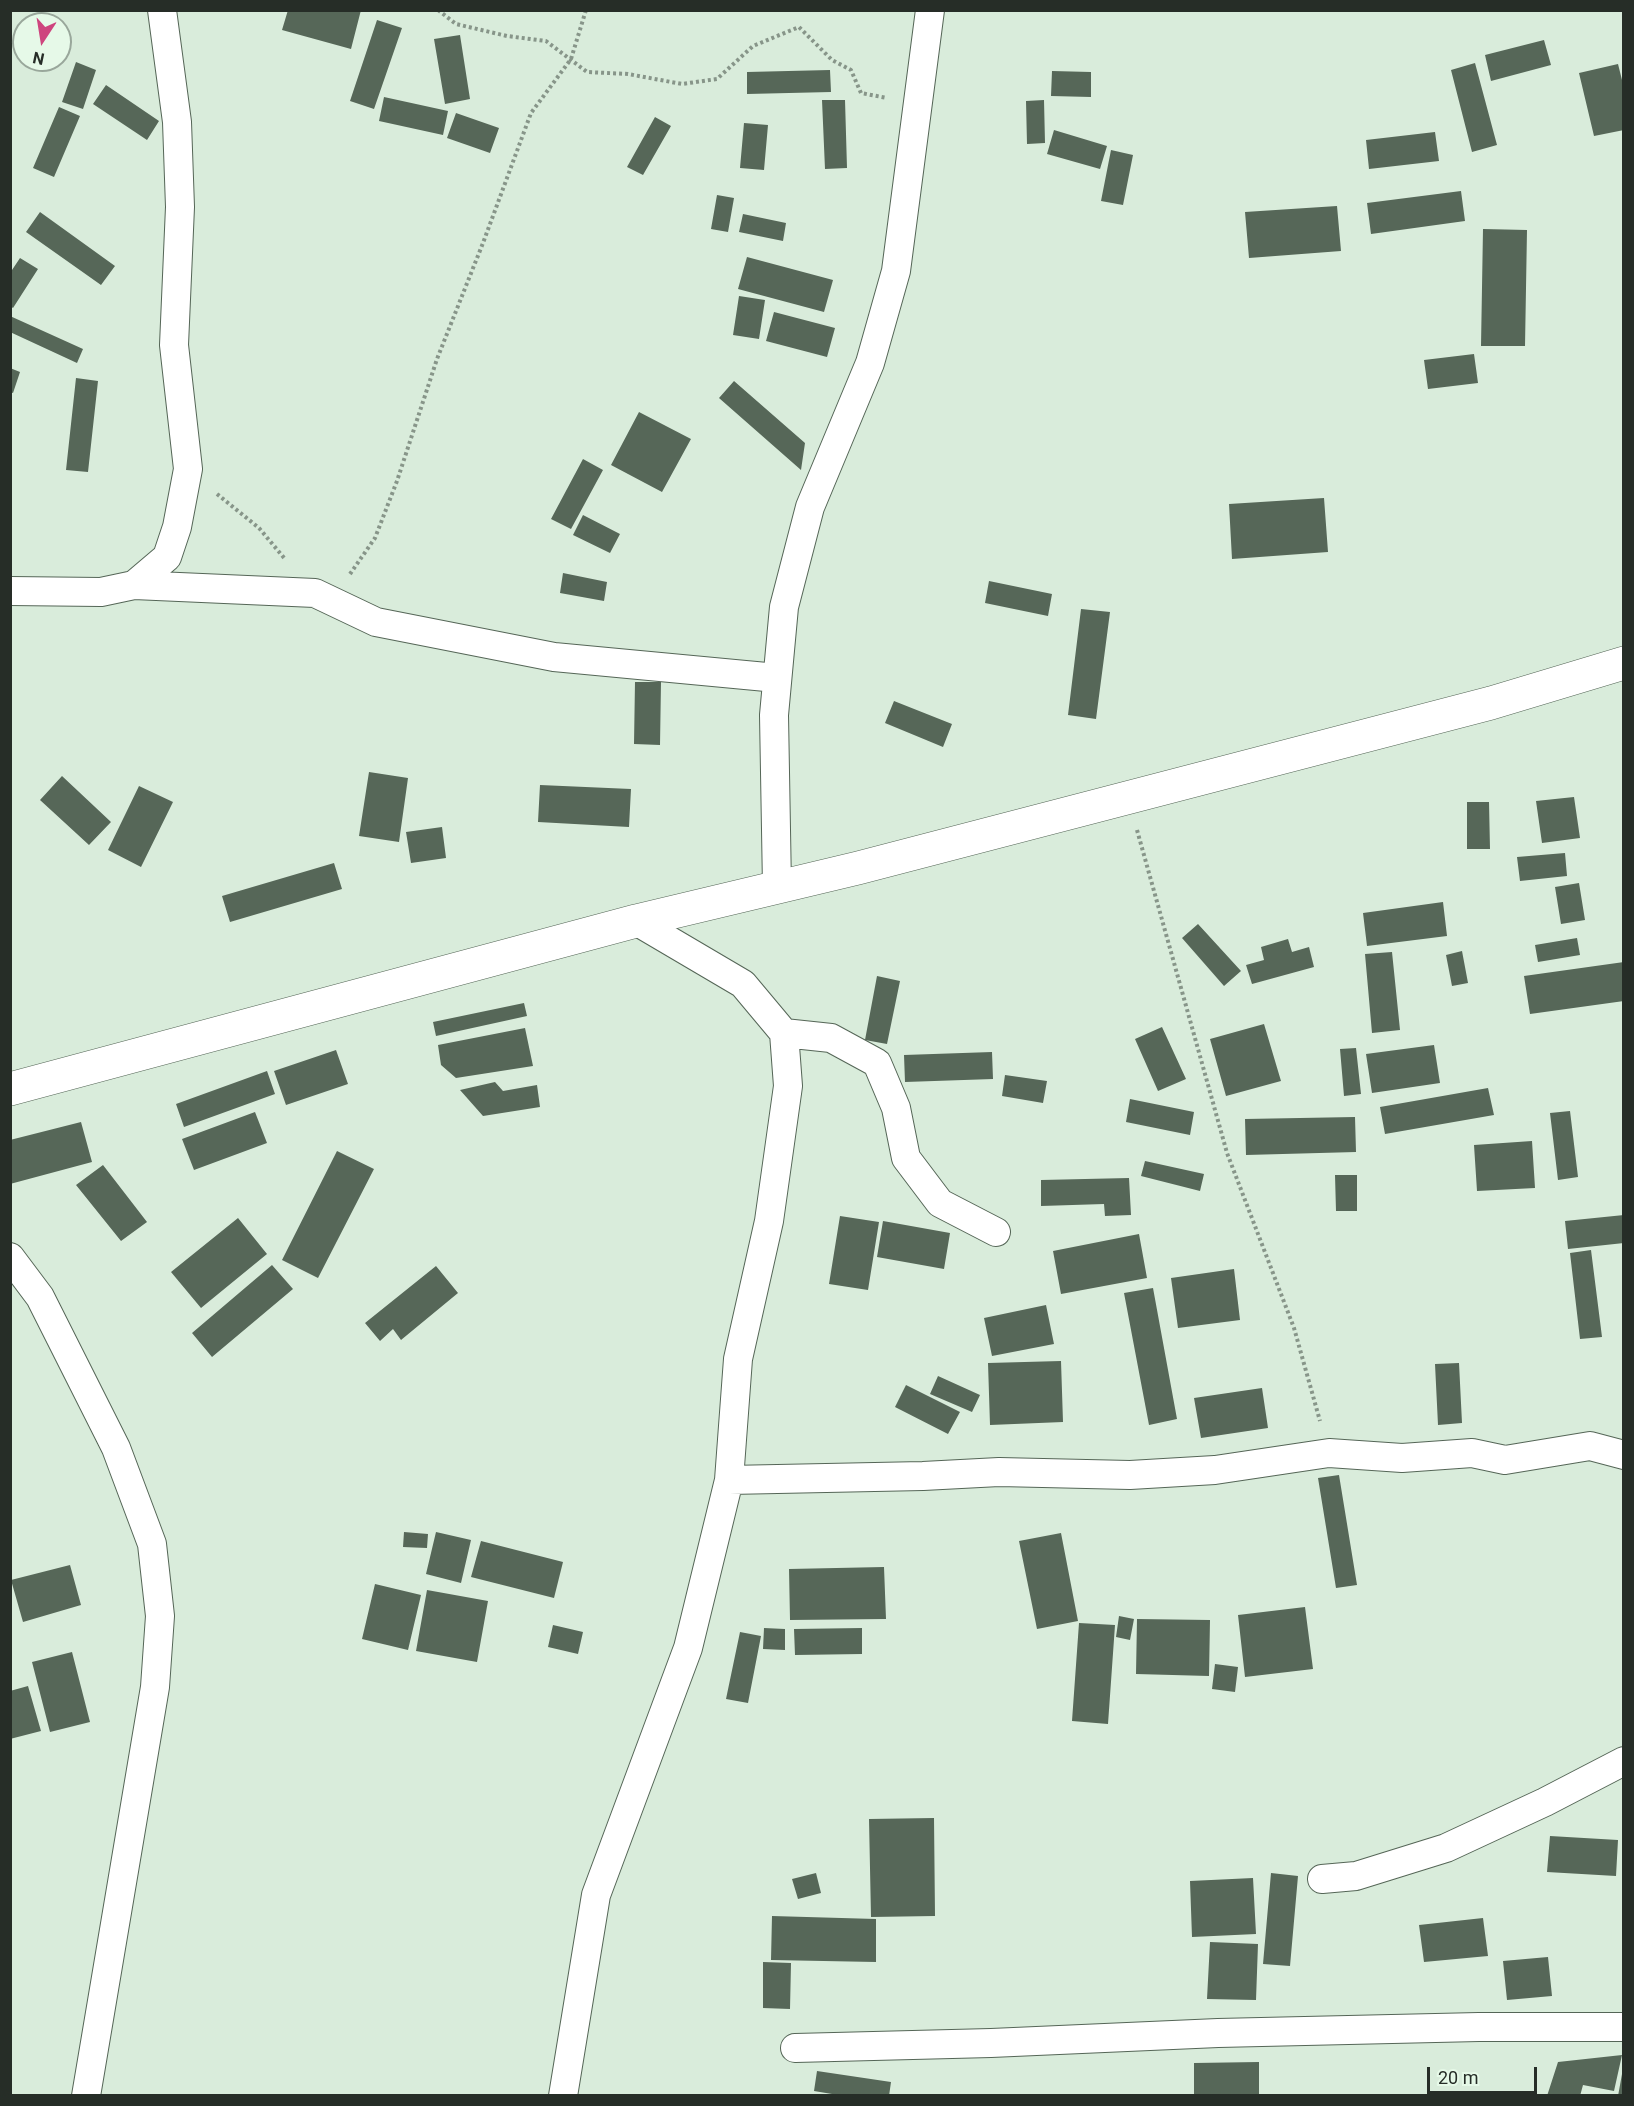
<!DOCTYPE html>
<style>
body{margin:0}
#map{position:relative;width:1634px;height:2106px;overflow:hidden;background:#d9ecdb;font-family:Roboto,sans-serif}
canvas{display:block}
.frame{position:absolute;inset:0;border:12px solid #262d27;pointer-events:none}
.north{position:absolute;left:12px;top:12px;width:60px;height:60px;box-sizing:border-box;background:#e6f9e8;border:2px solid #99a79b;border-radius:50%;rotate:192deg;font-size:16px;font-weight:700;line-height:24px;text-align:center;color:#262d27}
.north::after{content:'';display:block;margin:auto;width:21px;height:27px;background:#ce457e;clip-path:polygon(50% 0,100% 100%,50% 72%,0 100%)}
.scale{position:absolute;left:1427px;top:2067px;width:110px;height:27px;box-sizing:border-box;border:3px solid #262d27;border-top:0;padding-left:8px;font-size:18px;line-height:21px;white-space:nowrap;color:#262d27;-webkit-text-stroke:4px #e6f9e8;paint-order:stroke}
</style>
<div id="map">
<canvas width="1634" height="2106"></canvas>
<div class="frame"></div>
<div class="north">N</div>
<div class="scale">20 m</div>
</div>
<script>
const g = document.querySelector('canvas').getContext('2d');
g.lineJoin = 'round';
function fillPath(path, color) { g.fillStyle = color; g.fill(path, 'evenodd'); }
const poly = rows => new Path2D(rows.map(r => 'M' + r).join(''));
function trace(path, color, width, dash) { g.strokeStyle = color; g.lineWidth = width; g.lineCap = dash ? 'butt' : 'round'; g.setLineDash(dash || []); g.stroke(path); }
const building = poly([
 [288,10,361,10,351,49,282,30],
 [377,20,402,28,374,109,350,101],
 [460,35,470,99,445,104,434,39],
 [1544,40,1551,65,1491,81,1485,55],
 [76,62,96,70,83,109,62,102],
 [1475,63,1497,145,1472,152,1451,70],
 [1618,64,1624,88,1624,130,1594,136,1579,73],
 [830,70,831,92,747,94,747,72],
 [1052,71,1091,72,1091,97,1051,96],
 [106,85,159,121,147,140,93,104],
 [384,97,448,111,443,135,379,121],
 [822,100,845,100,847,168,825,169],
 [1044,100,1045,143,1027,144,1026,101],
 [59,107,80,116,54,177,33,168],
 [456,113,499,128,490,153,447,138],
 [655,117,671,126,643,175,627,167],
 [744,123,768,125,764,170,740,168],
 [1054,130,1107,146,1100,169,1047,154],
 [1435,132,1439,161,1369,169,1366,140],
 [1111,150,1133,155,1123,205,1101,201],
 [1461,191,1465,221,1371,234,1367,203],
 [717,195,734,198,728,232,711,229],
 [1337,206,1341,251,1249,258,1245,212],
 [40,212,115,266,101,285,26,232],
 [743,214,786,223,783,241,739,232],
 [1483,229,1527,230,1525,346,1481,346],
 [747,257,833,280,824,312,738,289],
 [20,258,38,269,13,308,10,306,10,273],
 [739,296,765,300,759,339,733,335],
 [774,312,835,328,827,357,766,341],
 [10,316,83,349,77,363,10,332],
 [1474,354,1478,383,1428,389,1424,360],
 [10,368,20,372,13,393,10,392],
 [76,378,98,381,88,472,66,470],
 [734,381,805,443,801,470,719,398],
 [639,412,691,439,662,492,611,465],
 [583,459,603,470,571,529,551,519],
 [1324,498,1328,552,1232,559,1229,504],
 [583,515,620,534,610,553,573,535],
 [563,573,607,582,604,601,560,593],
 [989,581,1052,594,1048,616,985,603],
 [1081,609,1110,612,1096,719,1068,715],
 [635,682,661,682,660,745,634,744],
 [894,701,952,724,943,747,885,723],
 [369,772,408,778,399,842,359,836],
 [62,776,111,822,89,845,40,800],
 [540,785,631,789,629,827,538,822],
 [139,786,173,802,141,867,108,850],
 [1574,797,1580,838,1542,843,1536,801],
 [1467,802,1489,802,1490,849,1467,849],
 [442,827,446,858,411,863,406,832],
 [1565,853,1567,876,1520,881,1517,857],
 [334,863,342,889,230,922,222,896],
 [1579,883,1585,920,1561,924,1555,887],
 [1443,902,1447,936,1367,946,1363,913],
 [1198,924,1241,971,1224,986,1182,938],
 [1577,938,1580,955,1538,962,1535,945],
 [1288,939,1292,952,1309,947,1314,967,1252,984,1246,965,1264,960,1261,947],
 [1462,951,1468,983,1452,986,1446,955],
 [1392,952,1400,1030,1372,1033,1365,954],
 [1624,962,1624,1001,1530,1014,1524,976],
 [877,976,900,981,887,1044,865,1040],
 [524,1003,527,1016,436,1036,433,1022],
 [1264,1024,1281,1081,1226,1096,1210,1039],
 [1162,1027,1186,1079,1158,1091,1135,1039],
 [525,1028,533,1066,456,1078,441,1065,438,1045],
 [1434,1045,1440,1083,1372,1093,1366,1054],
 [1356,1048,1361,1094,1344,1096,1340,1049],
 [336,1050,348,1084,286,1105,274,1071],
 [992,1052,993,1079,905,1082,904,1055],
 [267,1071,275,1094,184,1127,176,1104],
 [1005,1075,1047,1081,1043,1103,1002,1096],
 [495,1082,503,1091,537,1085,540,1107,483,1116,460,1090],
 [1488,1088,1494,1115,1385,1134,1380,1107],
 [1130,1099,1194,1112,1190,1135,1126,1122],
 [1570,1111,1578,1177,1558,1180,1550,1113],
 [255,1112,267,1143,194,1170,182,1139],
 [1355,1117,1356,1152,1246,1155,1245,1119],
 [81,1122,92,1162,10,1184,10,1140],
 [1532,1141,1535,1188,1477,1191,1474,1145],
 [337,1151,374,1169,318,1278,282,1260],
 [1145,1161,1204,1174,1200,1191,1141,1176],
 [103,1165,147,1222,121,1241,76,1185],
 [1335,1175,1357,1175,1357,1211,1336,1211],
 [1129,1178,1131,1215,1105,1216,1104,1204,1041,1206,1041,1180],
 [1624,1215,1624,1243,1568,1249,1565,1221],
 [840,1216,879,1222,868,1290,829,1284],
 [238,1218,267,1254,201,1308,171,1272],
 [883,1221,950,1233,944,1269,877,1257],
 [1139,1234,1147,1278,1061,1294,1053,1251],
 [1591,1250,1602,1337,1580,1339,1570,1253],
 [272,1265,293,1289,212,1357,192,1333],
 [436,1266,458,1293,401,1340,393,1329,380,1341,365,1323],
 [1234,1269,1240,1320,1178,1328,1171,1278],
 [1153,1288,1177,1419,1149,1425,1124,1293],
 [1046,1305,1054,1344,992,1356,984,1318],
 [1061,1361,1063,1422,990,1425,988,1363],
 [1459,1363,1462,1423,1438,1425,1435,1364],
 [938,1376,980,1395,972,1412,930,1394],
 [906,1385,960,1412,948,1434,895,1407],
 [1262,1388,1268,1428,1201,1438,1194,1398],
 [1339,1475,1357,1585,1336,1588,1318,1478],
 [404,1532,428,1534,427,1548,403,1547],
 [436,1532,471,1540,461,1583,426,1574],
 [1061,1533,1078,1621,1037,1629,1019,1541],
 [481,1541,563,1562,554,1598,471,1577],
 [70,1565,81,1605,23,1622,11,1580],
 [884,1567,886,1619,790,1620,789,1569],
 [375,1584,421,1595,408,1650,362,1639],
 [427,1590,488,1601,477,1662,416,1651],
 [1305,1607,1313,1669,1245,1677,1238,1615],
 [1119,1616,1134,1619,1130,1640,1116,1637],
 [1137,1619,1210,1620,1209,1676,1136,1674],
 [1079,1623,1115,1625,1108,1724,1072,1721],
 [553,1625,583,1632,578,1654,548,1647],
 [764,1628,785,1629,785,1650,763,1649],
 [862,1628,862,1654,795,1655,794,1629],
 [740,1632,761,1636,748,1703,726,1699],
 [72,1652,90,1722,50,1732,32,1662],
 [1215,1664,1238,1667,1235,1692,1212,1689],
 [28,1686,41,1731,10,1739,10,1691],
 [934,1818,935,1916,871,1917,869,1819],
 [1550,1836,1618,1840,1616,1876,1547,1872],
 [816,1873,821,1893,798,1899,792,1879],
 [1271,1873,1298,1876,1290,1966,1263,1964],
 [1253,1878,1256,1934,1192,1937,1190,1881],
 [772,1916,876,1919,876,1962,771,1960],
 [1483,1918,1488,1956,1424,1962,1419,1925],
 [1210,1942,1258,1944,1256,2000,1207,1999],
 [1548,1957,1552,1996,1507,2000,1503,1961],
 [763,1962,791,1963,790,2009,763,2008],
 [1622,2055,1614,2091,1583,2085,1580,2096,1547,2096,1558,2062],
 [1259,2062,1259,2096,1194,2096,1194,2063],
 [817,2071,891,2082,889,2096,844,2096,814,2091],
 [1622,2074,1624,2096,1618,2096]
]);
const path = poly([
 [438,10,456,24,507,36,546,41,587,72,628,74,682,84,717,79,753,46,799,27,832,60,851,70,861,93,887,98],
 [217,494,259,528,285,559],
 [350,574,375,538,397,481,437,359,483,243,531,113,571,59,586,10],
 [1137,830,1227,1153,1294,1328,1320,1421]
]);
const street = poly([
 [134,585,167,557,177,527,188,469,174,345,180,207,177,122,162,10],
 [10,591,101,592,134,585,315,593,376,622,554,657,777,678],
 [777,887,774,715,784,607,810,507,870,363,896,271,930,10],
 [784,1033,831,1038,877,1063,896,1108,906,1158,940,1203,996,1232],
 [10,1257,40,1297,116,1448,152,1544,160,1616,155,1687,86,2096],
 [729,1480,923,1476,999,1472,1130,1475,1215,1470,1329,1453,1402,1458,1472,1453,1505,1460,1590,1446,1624,1455],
 [1322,1879,1356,1876,1446,1848,1545,1802,1624,1761],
 [795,2048,991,2043,1218,2033,1479,2027,1624,2027],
 [563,2096,596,1895,688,1648,729,1480,738,1359,769,1221,788,1086,784,1033,743,984,636,921]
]);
const secondary = poly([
 [10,1089,636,921,858,868,1491,703,1624,663]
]);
fillPath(building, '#566758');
trace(street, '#556657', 30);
trace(secondary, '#556657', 34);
trace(path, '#879589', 4, [3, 3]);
trace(street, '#fff', 28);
trace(secondary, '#fff', 33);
</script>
